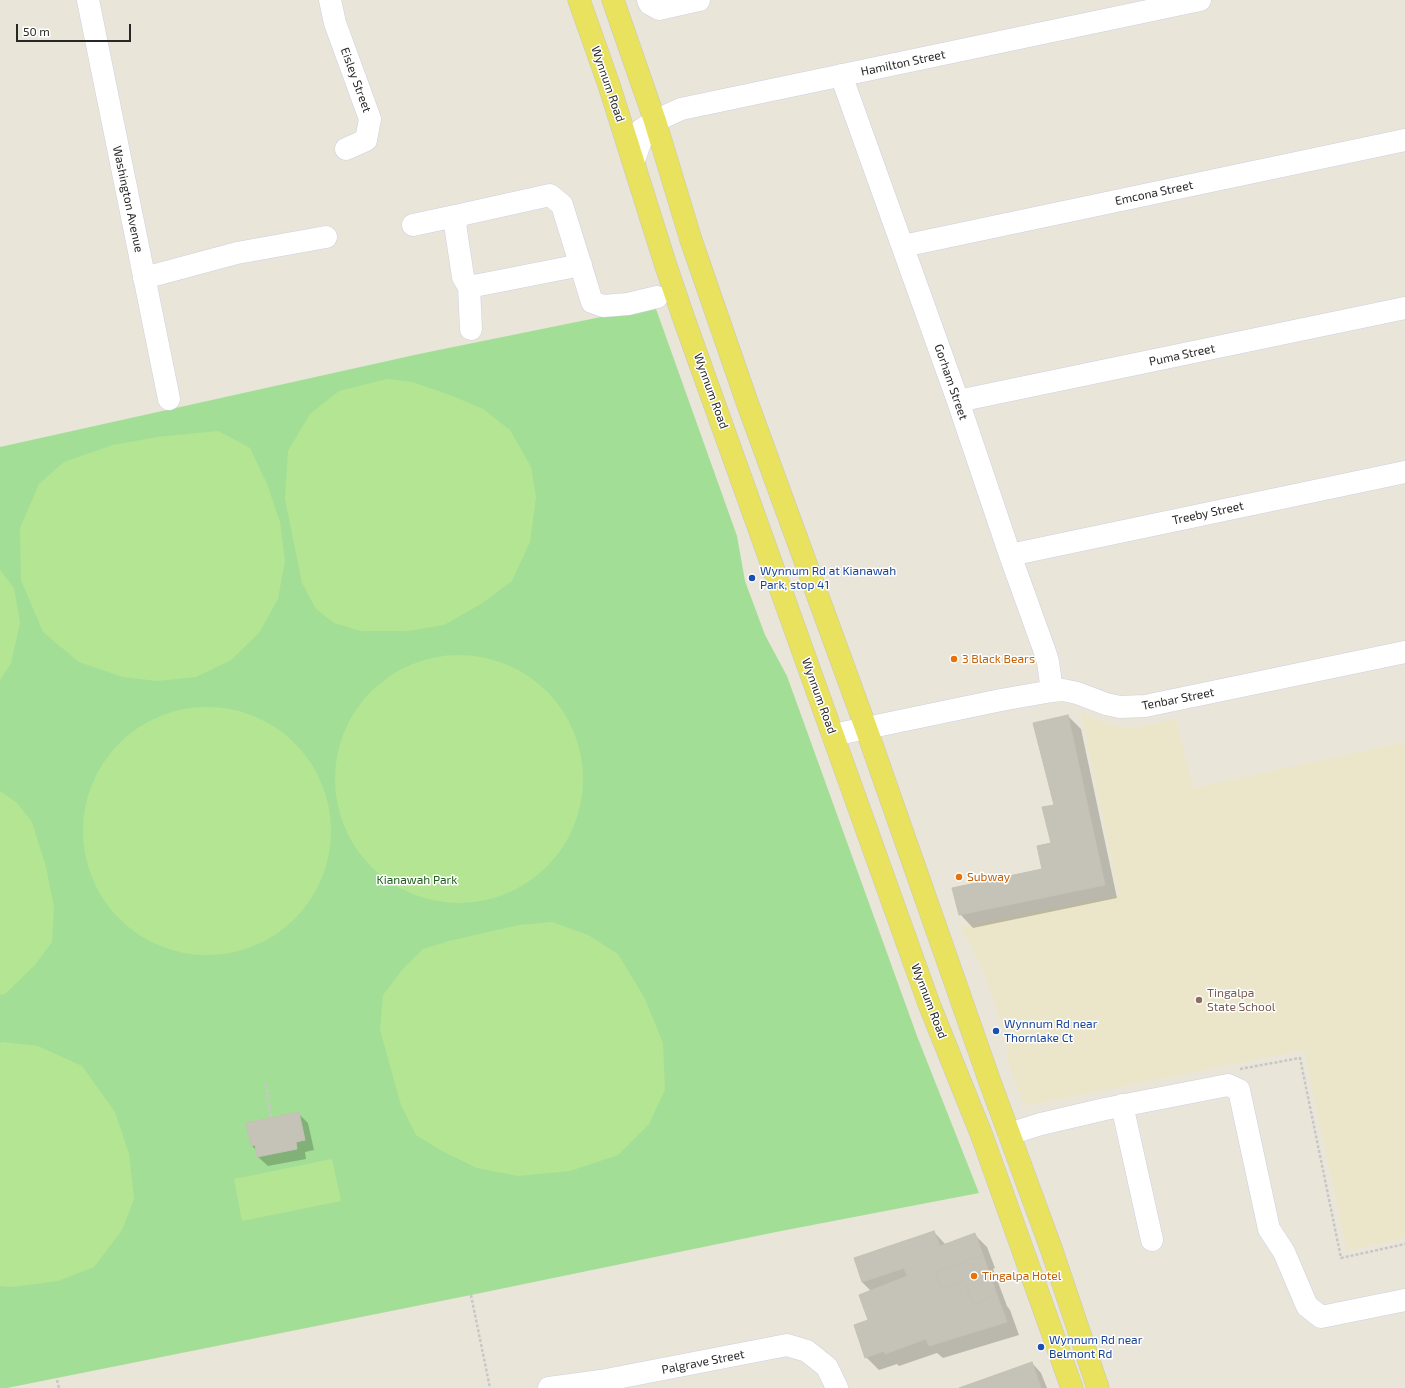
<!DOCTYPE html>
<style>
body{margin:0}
#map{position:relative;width:1405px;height:1388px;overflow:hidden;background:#e9e5d9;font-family:"Exo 2",sans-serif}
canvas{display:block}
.scale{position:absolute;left:16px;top:24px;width:115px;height:18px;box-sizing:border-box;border:2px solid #272727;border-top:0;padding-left:5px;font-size:12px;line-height:14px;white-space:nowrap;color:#272727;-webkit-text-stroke:3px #fff;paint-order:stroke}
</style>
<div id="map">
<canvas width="1405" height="1388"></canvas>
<div class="scale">50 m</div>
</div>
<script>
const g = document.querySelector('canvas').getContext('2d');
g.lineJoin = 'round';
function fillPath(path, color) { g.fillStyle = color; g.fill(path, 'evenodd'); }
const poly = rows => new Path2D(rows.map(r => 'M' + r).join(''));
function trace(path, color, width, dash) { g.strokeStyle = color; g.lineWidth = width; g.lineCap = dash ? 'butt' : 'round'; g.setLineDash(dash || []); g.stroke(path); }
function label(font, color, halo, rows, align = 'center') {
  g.font = font + ' "Exo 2",sans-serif'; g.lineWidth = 3; g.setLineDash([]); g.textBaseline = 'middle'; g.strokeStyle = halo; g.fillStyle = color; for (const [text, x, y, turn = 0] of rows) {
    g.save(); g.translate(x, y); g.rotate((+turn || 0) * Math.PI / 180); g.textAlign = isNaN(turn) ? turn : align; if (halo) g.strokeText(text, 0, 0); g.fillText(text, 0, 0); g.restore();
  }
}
const education = poly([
 [1081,712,1100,721,1120,727,1135,728,1176,719,1193,788,1405,742,1405,1238,1347,1251,1304,1050,1025,1106,1009,1066,1005,1034,982,967,960,927,1119,895]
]);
const green = poly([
 [655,306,737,536,745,581,765,635,787,676,917,1036,979,1193,776,1232,471,1295,7,1388,0,1388,0,447,419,354]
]);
const pitch = poly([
 [387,379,412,382,450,395,483,409,510,430,531,467,536,497,530,542,512,581,481,604,444,625,407,631,361,631,334,623,316,609,302,583,285,499,288,451,310,414,339,391],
 [218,431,250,448,267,484,280,522,285,561,278,599,259,633,231,660,196,677,157,681,123,677,79,662,43,632,21,580,20,528,39,484,64,462,113,445,157,437],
 [0,570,14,588,20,623,11,663,0,680],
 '335 779a124 124 0 1 1 248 0a124 124 0 1 1-248 0Z',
 '83 831a124 124 0 1 1 248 0a124 124 0 1 1-248 0Z',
 [0,791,17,803,32,822,46,867,54,907,52,942,34,966,5,994,0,995],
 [552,922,588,935,618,954,644,997,663,1043,665,1090,649,1124,618,1155,570,1171,518,1176,477,1168,442,1151,416,1135,401,1105,380,1030,383,995,403,969,423,949,449,941,519,925],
 [3,1042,38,1046,82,1066,115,1112,129,1154,134,1199,122,1230,94,1267,58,1281,12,1287,0,1286,0,1043],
 [332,1159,341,1201,242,1221,234,1179]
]);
const shadow = poly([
 [1068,716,1081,729,1117,898,973,928,960,914,1043,870,1052,844,1055,806],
 [299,1114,308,1123,314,1150,305,1152,306,1159,268,1166,258,1157,257,1151,252,1146],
 [934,1232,946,1245,974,1234,987,1247,995,1268,993,1269,1007,1306,1010,1310,1019,1335,943,1358,937,1353,899,1366,897,1364,879,1370,866,1357,871,1291,862,1282,855,1259],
 [1032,1363,1041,1373,1047,1388,962,1388]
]);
const building = poly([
 [1068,715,1105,885,959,915,952,888,1042,869,1037,846,1051,843,1042,807,1054,805,1033,723,1068,715],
 [299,1112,305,1140,296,1142,297,1149,257,1157,255,1145,251,1146,246,1123,299,1112],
 [934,1231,940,1246,975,1233,983,1255,935,1272,941,1289,964,1281,973,1304,997,1295,1007,1322,929,1346,926,1339,885,1354,884,1351,865,1358,854,1325,868,1320,859,1295,907,1276,904,1268,862,1282,854,1258,934,1231],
 [983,1255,997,1295,973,1304,964,1281,941,1289,935,1272,983,1255],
 [1032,1362,1041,1388,959,1388,1032,1362]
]);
const path = poly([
 [1240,1069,1300,1058,1341,1258,1405,1244],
 [266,1084,271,1118],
 [471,1295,490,1388],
 [57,1380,59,1388]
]);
const minor = poly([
 [88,0,169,399],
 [330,0,335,23,370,119,366,140,346,149],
 [648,0,650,4,659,9,699,0],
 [841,75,958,401,1010,555,1045,652,1048,662,1052,691],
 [634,160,641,140,641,130,655,121,681,109,1200,0],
 [413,225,460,215],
 [903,246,1405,140],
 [581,265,469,287,463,277,455,224,460,215,550,195,562,205,592,302,603,306,628,304,657,297],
 [144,278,237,253,326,237],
 [469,287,471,329],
 [958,401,1405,308],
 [1010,555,1405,472],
 [833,735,1001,700,1052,691,1063,690,1077,693,1106,704,1120,707,1145,706,1405,652],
 [1122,1105,1152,1240],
 [1009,1134,1041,1124,1105,1109,1228,1085,1239,1090,1269,1229,1284,1252,1307,1306,1321,1317,1405,1300],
 [549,1388,601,1381,787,1345,807,1351,827,1367,837,1388]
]);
const major = poly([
 [579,0,609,85,665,263,684,319,929,1004,982,1136,1072,1388],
 [613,0,655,121,691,240,747,402,866,728,990,1082,1051,1248,1098,1388]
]);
const markers = [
 [752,578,4,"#1a4fb4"],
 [954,659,4,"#e8710a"],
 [959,877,4,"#e8710a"],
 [1199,1000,4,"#8d6e63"],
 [996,1031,4,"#1a4fb4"],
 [974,1276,4,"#e8710a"],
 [1041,1347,4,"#1a4fb4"]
];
const streetNames = [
 ["Hamilton Street",903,63,-12],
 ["Eisley Street",356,80,70],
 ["Wynnum Road",608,84,71],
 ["Emcona Street",1154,193,-12],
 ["Washington Avenue",128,199,78],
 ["Puma Street",1182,355,-12],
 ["Gorham Street",951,382,71],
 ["Wynnum Road",711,391,70],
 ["Treeby Street",1208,513,-12],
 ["Wynnum Road",819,696,70],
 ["Tenbar Street",1178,699,-11],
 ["Wynnum Road",929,1001,69],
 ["Palgrave Street",703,1362,-11]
];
const transitNames = [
 ["Wynnum Rd at Kianawah",760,571],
 ["Park, stop 41",760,585],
 ["Wynnum Rd near",1004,1024],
 ["Thornlake Ct",1004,1038],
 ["Wynnum Rd near",1049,1340],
 ["Belmont Rd",1049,1354]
];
const foodNames = [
 ["3 Black Bears",962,659],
 ["Subway",967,877],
 ["Tingalpa Hotel",982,1276]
];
const parkNames = [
 ["Kianawah Park",417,880]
];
const educationNames = [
 ["Tingalpa",1207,993],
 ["State School",1207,1007]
];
fillPath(education, '#ebe6c9');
fillPath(green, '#a3de97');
fillPath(pitch, '#b4e593');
fillPath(shadow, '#0003');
fillPath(building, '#c5c3b8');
trace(building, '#c4c1b3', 1);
trace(minor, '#cfcfe0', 23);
trace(major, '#c7c7c7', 23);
trace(path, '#c7c7c7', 2.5, [3, 2]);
trace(minor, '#fff', 22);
trace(major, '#e9e25e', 22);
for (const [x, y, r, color] of markers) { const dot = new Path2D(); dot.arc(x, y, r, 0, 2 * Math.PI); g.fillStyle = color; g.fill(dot); trace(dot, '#fff', 1.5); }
label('12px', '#272727', '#fff', streetNames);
label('12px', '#164399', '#fff', transitNames, 'left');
label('12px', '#c56008', '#fff', foodNames, 'left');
label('12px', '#1e601c', '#fff', parkNames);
label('12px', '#785e54', '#fff', educationNames, 'left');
</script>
